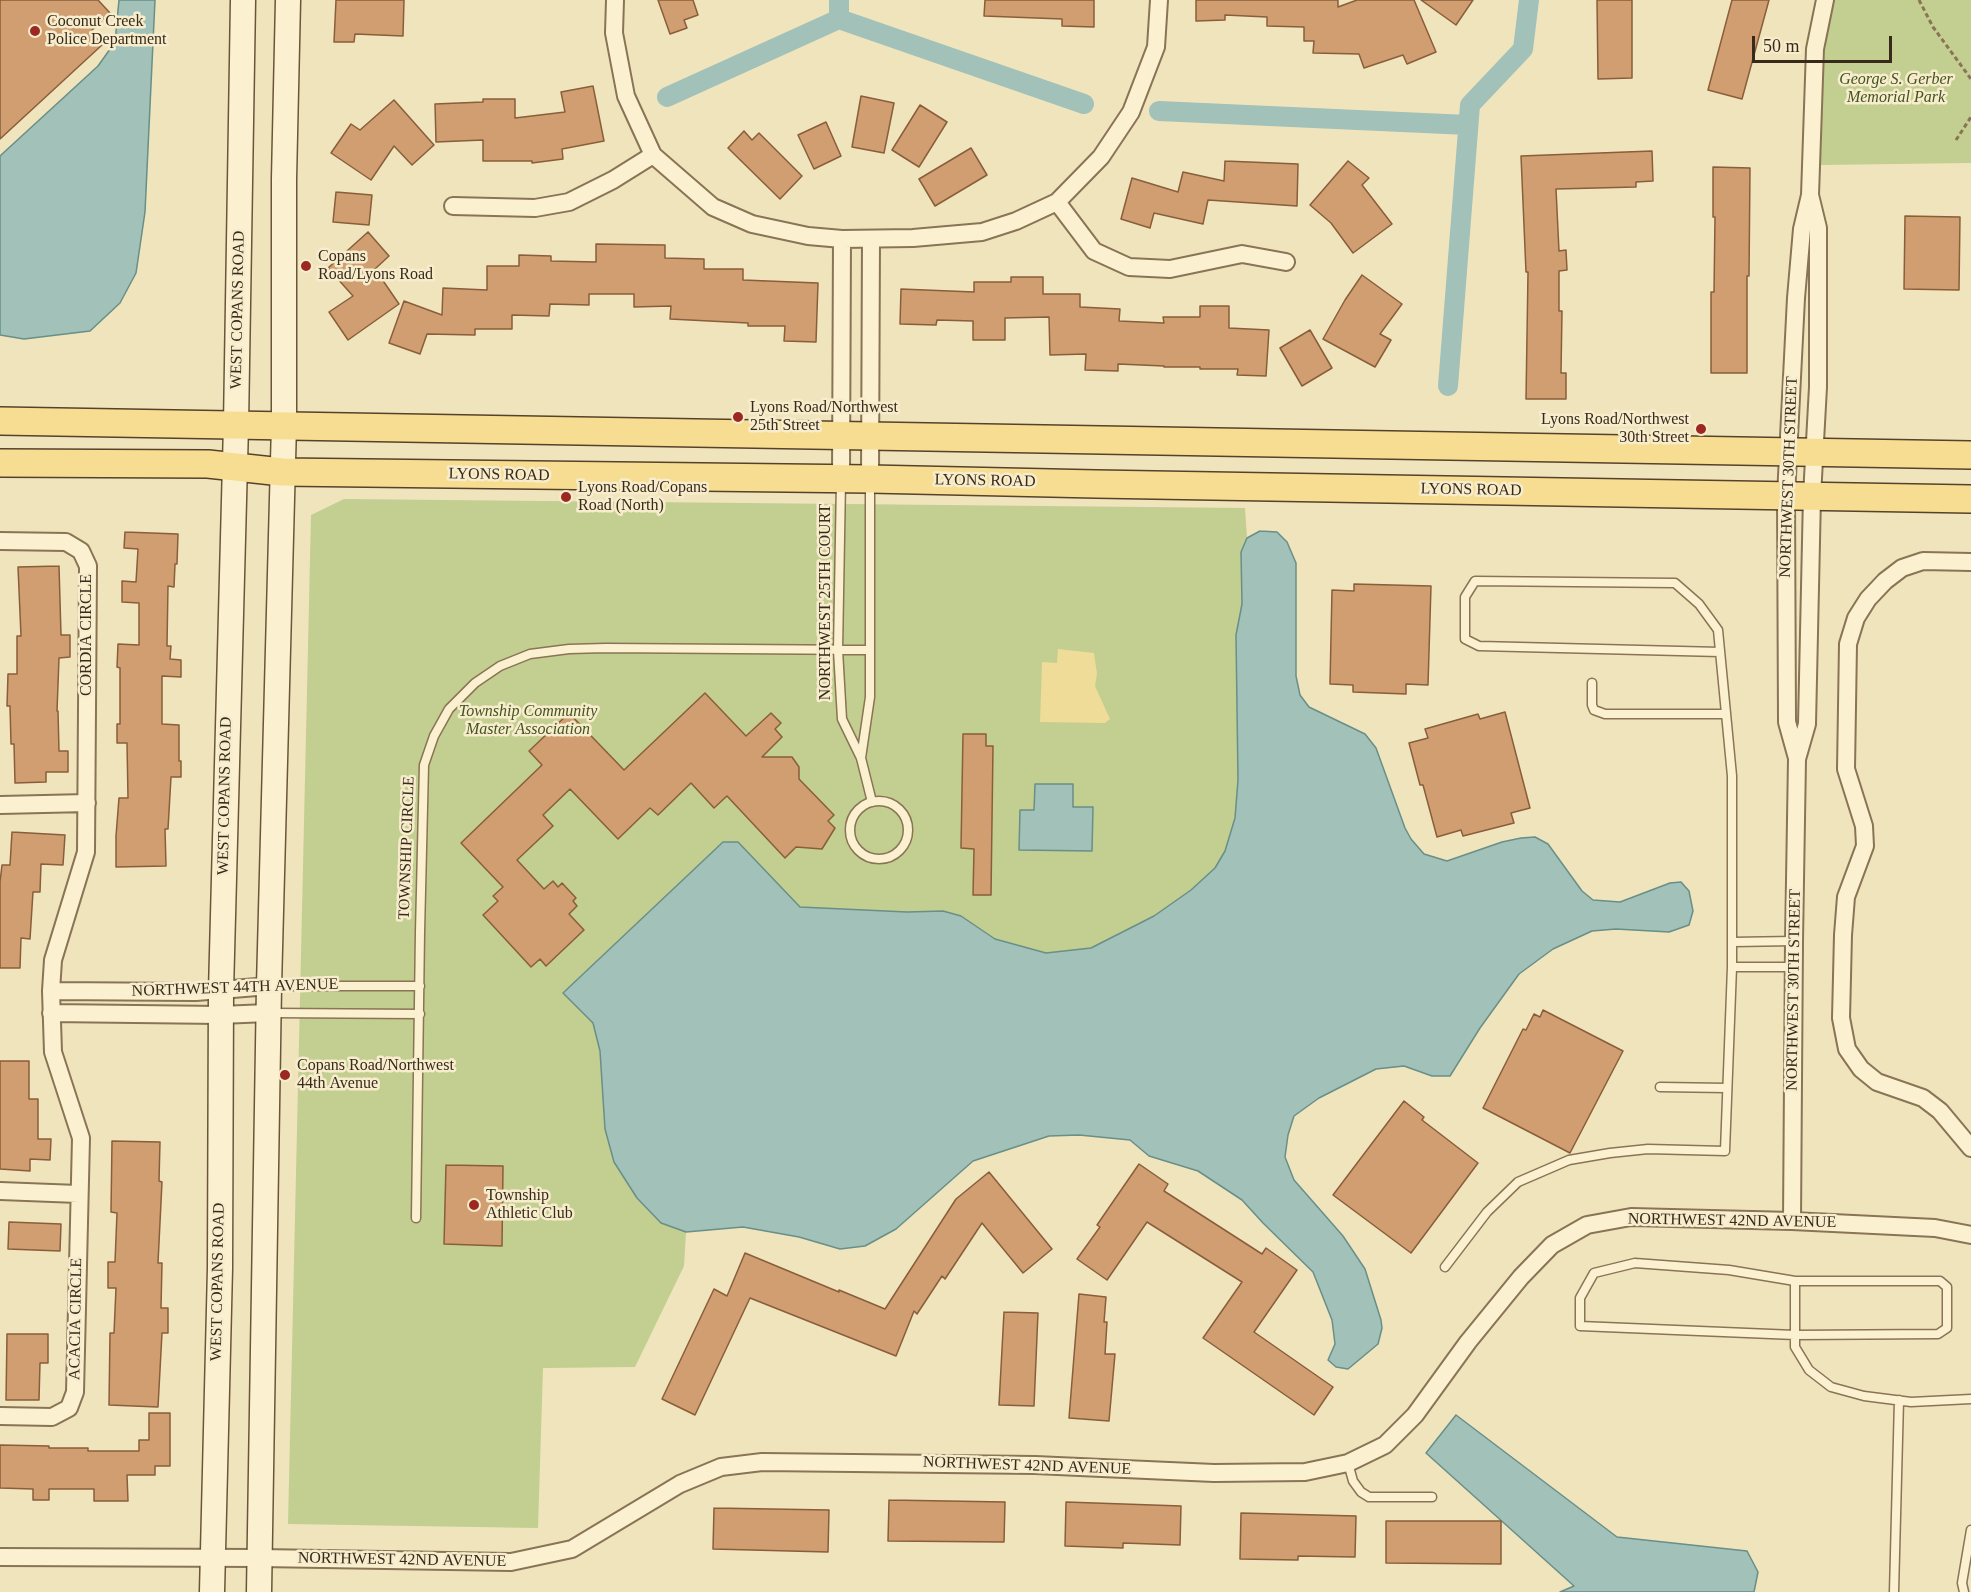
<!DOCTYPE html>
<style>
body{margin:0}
#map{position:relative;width:1971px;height:1592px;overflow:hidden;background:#f0e4bd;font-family:"Times New Roman",serif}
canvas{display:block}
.scale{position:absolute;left:1752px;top:36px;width:140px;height:27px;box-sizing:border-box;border:3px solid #372a1b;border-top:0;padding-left:8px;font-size:18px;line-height:21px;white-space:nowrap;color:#372a1b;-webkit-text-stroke:4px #f7edcd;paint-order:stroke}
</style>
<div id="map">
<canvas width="1971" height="1592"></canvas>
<div class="scale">50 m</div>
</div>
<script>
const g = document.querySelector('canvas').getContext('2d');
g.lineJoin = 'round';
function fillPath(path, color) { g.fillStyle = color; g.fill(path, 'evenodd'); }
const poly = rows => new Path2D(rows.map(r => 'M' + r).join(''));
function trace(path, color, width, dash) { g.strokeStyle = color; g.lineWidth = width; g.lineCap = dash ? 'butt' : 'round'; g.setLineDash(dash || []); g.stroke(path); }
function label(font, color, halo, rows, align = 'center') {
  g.font = font + ' "Times New Roman",serif'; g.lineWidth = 5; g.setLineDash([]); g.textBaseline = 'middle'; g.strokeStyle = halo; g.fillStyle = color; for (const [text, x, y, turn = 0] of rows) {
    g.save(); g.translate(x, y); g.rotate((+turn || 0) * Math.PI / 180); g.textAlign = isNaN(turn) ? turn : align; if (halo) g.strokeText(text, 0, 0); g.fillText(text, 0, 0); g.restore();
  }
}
const green = poly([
 [1835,0,1971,0,1971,163,1821,165,1819,112,1827,31],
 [344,499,1245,508,1247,538,1241,552,1242,604,1236,635,1238,780,1235,818,1225,851,1215,868,1191,890,1154,916,1091,948,1046,953,995,939,961,916,943,911,907,912,800,907,738,842,563,993,593,1023,600,1050,605,1129,661,1223,686,1232,684,1266,635,1367,543,1368,538,1528,288,1524,311,515]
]);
const sand = poly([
 [1058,649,1094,653,1097,674,1095,686,1110,719,1105,723,1040,722,1042,662,1057,663]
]);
const water = poly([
 [119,0,155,0,145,212,136,273,120,303,90,331,24,339,0,335,0,156,98,66,115,42,119,0],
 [1260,531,1277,532,1287,542,1296,563,1296,676,1300,695,1309,707,1365,734,1376,748,1405,828,1411,839,1424,854,1447,861,1502,842,1521,838,1535,837,1548,844,1582,891,1593,900,1620,902,1670,883,1681,882,1689,891,1693,911,1689,925,1669,932,1616,929,1592,931,1553,949,1519,974,1480,1028,1450,1076,1432,1076,1404,1066,1376,1069,1319,1098,1294,1116,1288,1135,1285,1157,1294,1180,1343,1236,1365,1269,1381,1320,1382,1328,1378,1344,1348,1369,1336,1367,1328,1360,1335,1344,1332,1320,1313,1272,1263,1223,1242,1200,1198,1171,1149,1156,1130,1140,1079,1135,1049,1136,973,1161,896,1229,865,1246,840,1249,799,1237,743,1227,686,1232,661,1223,637,1198,614,1162,605,1129,600,1051,593,1023,563,993,723,842,738,842,800,907,907,912,943,911,961,916,995,939,1046,953,1091,948,1154,916,1191,890,1215,868,1225,851,1235,818,1238,780,1236,635,1242,604,1241,552,1247,538,1260,531],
 [1035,784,1073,784,1073,807,1093,807,1092,851,1019,850,1020,810,1034,810,1035,784],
 [1456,1415,1617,1537,1747,1551,1758,1572,1754,1592,1560,1592,1574,1586,1426,1453,1456,1415]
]);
const canal = poly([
 [839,19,1084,104],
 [667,97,839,19,839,0],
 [1159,111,1468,125],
 [1448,386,1470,105,1523,49,1529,0]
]);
const building = poly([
 [0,0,98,0,110,13,91,31,102,45,0,139,0,0],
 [336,0,404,0,403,36,355,34,354,42,334,42,336,0],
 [658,0,693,0,698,15,684,20,687,28,670,34,658,0],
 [985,0,1094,0,1094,27,1062,26,1062,19,984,16,985,0],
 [1196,0,1338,0,1338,7,1357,0,1414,0,1436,52,1407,64,1403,55,1364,68,1359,54,1313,53,1314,41,1304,41,1304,27,1267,26,1267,17,1225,15,1225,20,1196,21,1196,0],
 [1421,0,1473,0,1456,25,1421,0],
 [1597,0,1632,0,1632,78,1598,79,1597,0],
 [1732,0,1769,0,1742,99,1708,90,1732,0],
 [593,86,604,141,562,149,563,159,532,163,532,161,483,161,483,140,436,142,435,104,483,102,483,99,515,99,515,118,565,112,561,92,593,86],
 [861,96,894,103,884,153,852,147,861,96],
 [394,100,434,145,412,165,394,146,371,180,331,153,351,124,360,130,394,100],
 [920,105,947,122,919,167,892,150,920,105],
 [826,122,841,156,814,169,798,135,826,122],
 [744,131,752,140,759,133,802,176,780,199,728,148,744,131],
 [971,148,987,175,935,206,919,179,971,148],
 [1652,151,1653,181,1636,182,1636,187,1556,189,1559,251,1566,250,1567,270,1559,271,1559,311,1562,311,1561,373,1566,373,1566,399,1526,399,1528,272,1526,272,1521,156,1652,151],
 [1225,161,1298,164,1297,206,1208,200,1203,224,1154,213,1150,228,1121,219,1132,178,1178,192,1183,172,1224,181,1225,161],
 [1348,161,1369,178,1362,185,1392,224,1353,253,1331,223,1310,205,1348,161],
 [1713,167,1750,168,1749,276,1747,276,1747,373,1711,373,1711,292,1714,292,1715,217,1713,217,1713,167],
 [336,192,372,195,369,225,333,222,336,192],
 [1905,216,1960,217,1959,290,1904,289,1905,216],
 [368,232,389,256,375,269,399,304,348,340,329,312,353,296,328,268,368,232],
 [596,244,665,245,665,258,704,259,704,269,743,269,743,280,818,283,816,342,784,341,785,326,748,326,748,323,670,319,671,306,634,307,634,294,589,294,589,305,550,304,549,316,512,315,512,329,475,329,475,335,427,334,420,354,389,343,404,301,442,315,443,288,487,290,487,266,519,266,519,255,551,256,551,261,596,262,596,244],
 [1362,275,1402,304,1380,334,1391,340,1375,367,1323,339,1345,300,1362,275],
 [1011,277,1043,277,1043,294,1080,294,1080,307,1120,309,1119,321,1164,323,1163,317,1200,317,1200,306,1229,306,1229,328,1269,330,1266,376,1237,375,1238,369,1200,369,1200,367,1164,367,1164,366,1118,364,1118,371,1085,370,1086,354,1050,355,1049,317,1005,318,1005,340,973,340,973,321,937,320,936,325,900,324,901,289,974,292,974,282,1011,282,1011,277],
 [1310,330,1332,368,1302,386,1280,348,1310,330],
 [125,532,178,534,177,564,175,564,174,587,168,586,167,646,171,646,170,659,181,660,181,677,162,676,162,724,179,725,179,761,181,761,181,777,171,777,168,829,165,829,166,866,116,867,116,836,119,798,128,798,127,743,117,743,117,724,120,724,120,668,117,667,118,644,139,645,139,603,122,602,122,581,136,582,138,549,124,548,125,532],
 [59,566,61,635,70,635,70,657,59,658,57,711,58,711,59,751,68,751,68,772,46,772,46,782,15,783,14,744,11,744,10,706,7,706,8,674,17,674,17,636,21,636,18,567,59,566],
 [1354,584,1431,586,1428,685,1406,684,1406,694,1353,692,1353,685,1330,684,1332,590,1354,591,1354,584],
 [705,693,746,736,771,713,781,723,775,729,782,737,762,757,792,757,799,767,799,779,834,815,828,821,835,828,822,849,796,847,785,858,727,796,714,808,691,783,658,815,650,808,618,839,570,789,543,815,553,826,517,860,544,889,553,881,558,887,562,883,576,898,573,901,577,906,569,914,584,930,546,966,540,959,531,967,483,915,498,901,493,896,503,887,461,843,542,765,529,751,569,713,624,770,705,693],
 [1505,712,1530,808,1511,813,1514,823,1463,836,1461,830,1437,837,1423,785,1420,785,1409,743,1428,738,1425,729,1478,714,1480,719,1505,712],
 [963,734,986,734,986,746,993,746,991,895,973,895,974,849,961,848,963,734],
 [12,832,65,835,63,865,41,864,40,892,33,892,30,939,21,938,20,968,0,968,0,882,2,865,10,865,12,832],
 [1543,1010,1623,1051,1570,1153,1483,1108,1523,1029,1526,1030,1534,1014,1540,1017,1543,1010],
 [0,1061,29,1061,29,1099,38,1099,38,1139,51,1139,50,1160,30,1159,30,1171,0,1169,0,1061],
 [1404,1101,1424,1117,1422,1120,1478,1163,1411,1253,1333,1195,1404,1101],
 [112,1141,160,1142,159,1181,162,1182,158,1263,162,1263,161,1308,168,1308,168,1333,162,1333,158,1407,109,1405,110,1333,114,1333,116,1288,108,1288,108,1262,115,1262,117,1213,111,1212,112,1141],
 [1139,1164,1168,1184,1164,1191,1262,1254,1266,1248,1297,1270,1254,1332,1333,1387,1314,1415,1203,1338,1242,1282,1147,1222,1107,1280,1077,1259,1100,1227,1097,1225,1139,1164],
 [446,1165,503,1166,502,1246,444,1244,446,1165],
 [989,1172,1052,1249,1023,1273,982,1223,945,1279,942,1276,917,1314,914,1311,896,1356,750,1298,695,1415,662,1399,714,1289,727,1296,745,1253,839,1292,839,1290,885,1309,956,1199,989,1172],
 [9,1222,61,1224,60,1251,8,1249,9,1222],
 [1079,1294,1106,1297,1104,1322,1107,1322,1105,1354,1115,1354,1109,1421,1069,1418,1079,1294],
 [1004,1312,1038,1313,1034,1406,999,1405,1004,1312],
 [7,1334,48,1334,48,1363,40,1363,39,1400,6,1400,7,1334],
 [149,1413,170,1413,170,1466,155,1466,155,1475,127,1475,128,1501,94,1501,94,1489,49,1489,49,1500,33,1500,33,1489,0,1488,0,1445,49,1446,49,1448,88,1448,88,1451,139,1451,139,1440,149,1440,149,1413],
 [889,1500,1005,1502,1004,1542,888,1541,889,1500],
 [1066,1502,1181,1506,1180,1545,1123,1543,1123,1548,1065,1546,1066,1502],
 [714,1508,829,1510,828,1552,713,1549,714,1508],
 [1241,1513,1356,1516,1355,1557,1298,1556,1298,1560,1240,1559,1241,1513],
 [1386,1521,1501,1521,1501,1564,1386,1563,1386,1521]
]);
const path = poly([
 [1919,0,1933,27,1971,79],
 [1956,140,1971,117]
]);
const lane = poly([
 [841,481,838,650,842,719,861,758,872,802],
 [1592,683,1592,705,1594,710,1605,714,1726,714],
 [861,758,870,697,870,483],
 '850 830a29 29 0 1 1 58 0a29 29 0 1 1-58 0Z',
 [1733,942,1794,941],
 [1732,967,1794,967],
 [270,986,420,986],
 [272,1013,420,1014],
 [1660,1087,1727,1088],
 [416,1218,420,932,424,765,434,736,449,709,475,683,500,666,530,654,569,649,606,648,870,650],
 [1635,1263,1729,1270,1795,1281,1940,1281,1947,1287,1947,1328,1938,1334,1795,1335,1580,1326,1580,1298,1594,1273,1635,1263],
 [1445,1267,1487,1212,1518,1182,1569,1160,1610,1153,1648,1149,1725,1151,1732,967,1732,776,1718,630,1699,604,1675,583,1475,581,1465,597,1465,639,1479,646,1720,652],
 [1795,1281,1795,1347,1809,1370,1831,1387,1864,1396,1911,1402,1971,1399],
 [1348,1463,1353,1481,1361,1492,1369,1497,1432,1497],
 [1894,1592,1899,1400],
 [1964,1592,1962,1583,1971,1530]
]);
const street = poly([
 [615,0,614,33,626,96,653,155,713,207,752,224,808,236,842,239,913,238,982,232,1016,221,1057,202,1101,157,1131,112,1156,47,1159,0],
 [1057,202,1094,251,1129,267,1170,269,1242,254,1286,262],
 [453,206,535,208,569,202,613,180,653,155],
 [841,478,842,239],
 [870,479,871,239],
 [0,541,66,542,81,551,88,566,86,852,53,960,51,991,53,1052,81,1138,75,1392,69,1408,52,1417,0,1416],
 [1971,562,1923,561,1902,568,1885,581,1868,599,1856,618,1848,644,1846,769,1864,826,1865,846,1846,897,1843,935,1841,1018,1847,1049,1861,1069,1877,1082,1923,1098,1940,1111,1971,1148],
 [1797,758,1787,722,1786,496,1796,298,1802,229,1810,195,1815,49,1825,0],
 [0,805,87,803],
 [51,991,196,992,269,986],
 [51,1013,220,1015,268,1013],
 [0,1191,78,1194],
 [1792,1221,1794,941,1797,759,1807,724,1812,496,1818,387,1818,228,1810,195],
 [0,1557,260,1558,511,1562,572,1549,680,1484,721,1467,762,1462,1035,1465,1214,1473,1305,1472,1348,1463,1385,1445,1415,1415,1468,1342,1521,1277,1552,1245,1587,1225,1631,1217,1792,1221,1935,1228,1971,1235]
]);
const secondary = poly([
 [212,1592,220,1268,221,991,236,425,243,0],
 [259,1592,269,986,284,424,284,179,288,0]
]);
const primary = poly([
 [0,421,1971,455],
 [0,463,208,464,282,472,870,479,1096,484,1971,499]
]);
const markers = [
 [35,31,6,"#9b2922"],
 [306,266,6,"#9b2922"],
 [738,417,6,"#9b2922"],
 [1701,429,6,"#9b2922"],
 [566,497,6,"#9b2922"],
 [285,1075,6,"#9b2922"],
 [474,1205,6,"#9b2922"]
];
const poiNames = [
 ["Coconut Creek",47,22],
 ["Police Department",47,40],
 ["Copans",318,257],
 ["Road/Lyons Road",318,275],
 ["Lyons Road/Northwest",750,408],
 ["25th Street",750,426],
 ["Lyons Road/Northwest",1689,420,"right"],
 ["30th Street",1689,438,"right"],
 ["Lyons Road/Copans",578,488],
 ["Road (North)",578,506],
 ["Copans Road/Northwest",297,1066],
 ["44th Avenue",297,1084],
 ["Township",486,1196],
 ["Athletic Club",486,1214]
];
const parkNames = [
 ["George S. Gerber",1896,80],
 ["Memorial Park",1896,98],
 ["Township Community",528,712],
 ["Master Association",528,730]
];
const streetNames = [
 ["WEST COPANS ROAD",238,310,-89],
 ["LYONS ROAD",499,475,1],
 ["NORTHWEST 30TH STREET",1789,477,-88],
 ["LYONS ROAD",985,481,1],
 ["LYONS ROAD",1471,490,1],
 ["NORTHWEST 25TH COURT",826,602,-90],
 ["CORDIA CIRCLE",87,635,-90],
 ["WEST COPANS ROAD",225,796,-89],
 ["TOWNSHIP CIRCLE",407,848,-88],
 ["NORTHWEST 44TH AVENUE",235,988,-2],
 ["NORTHWEST 30TH STREET",1794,990,-89],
 ["NORTHWEST 42ND AVENUE",1732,1221,1],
 ["WEST COPANS ROAD",218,1282,-89],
 ["ACACIA CIRCLE",76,1319,-89],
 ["NORTHWEST 42ND AVENUE",1027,1466,2],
 ["NORTHWEST 42ND AVENUE",402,1560,1]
];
fillPath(green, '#c3ce91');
fillPath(sand, '#eedc98');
fillPath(water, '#a1c1b9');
trace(water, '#688f88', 1.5);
trace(canal, '#a1c1b9', 20);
fillPath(building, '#d09e70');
trace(building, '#895e3a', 1.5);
trace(lane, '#897455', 11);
trace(street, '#897455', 20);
trace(secondary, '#6a5539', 27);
trace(primary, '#56412a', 30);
trace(path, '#897455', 3, [4.5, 3]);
trace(lane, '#fbf1d0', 8);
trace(street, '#fbf1d0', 16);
trace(secondary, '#fbf1d0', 24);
trace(primary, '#f6dd91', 27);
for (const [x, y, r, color] of markers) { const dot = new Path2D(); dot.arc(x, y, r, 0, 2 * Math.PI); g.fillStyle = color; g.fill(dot); trace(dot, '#f7edcd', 2); }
label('16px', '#372a1b', '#f7edcd', poiNames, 'left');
label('italic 16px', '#445420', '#f7edcd', parkNames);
label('16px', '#372a1b', '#f7edcd', streetNames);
</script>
